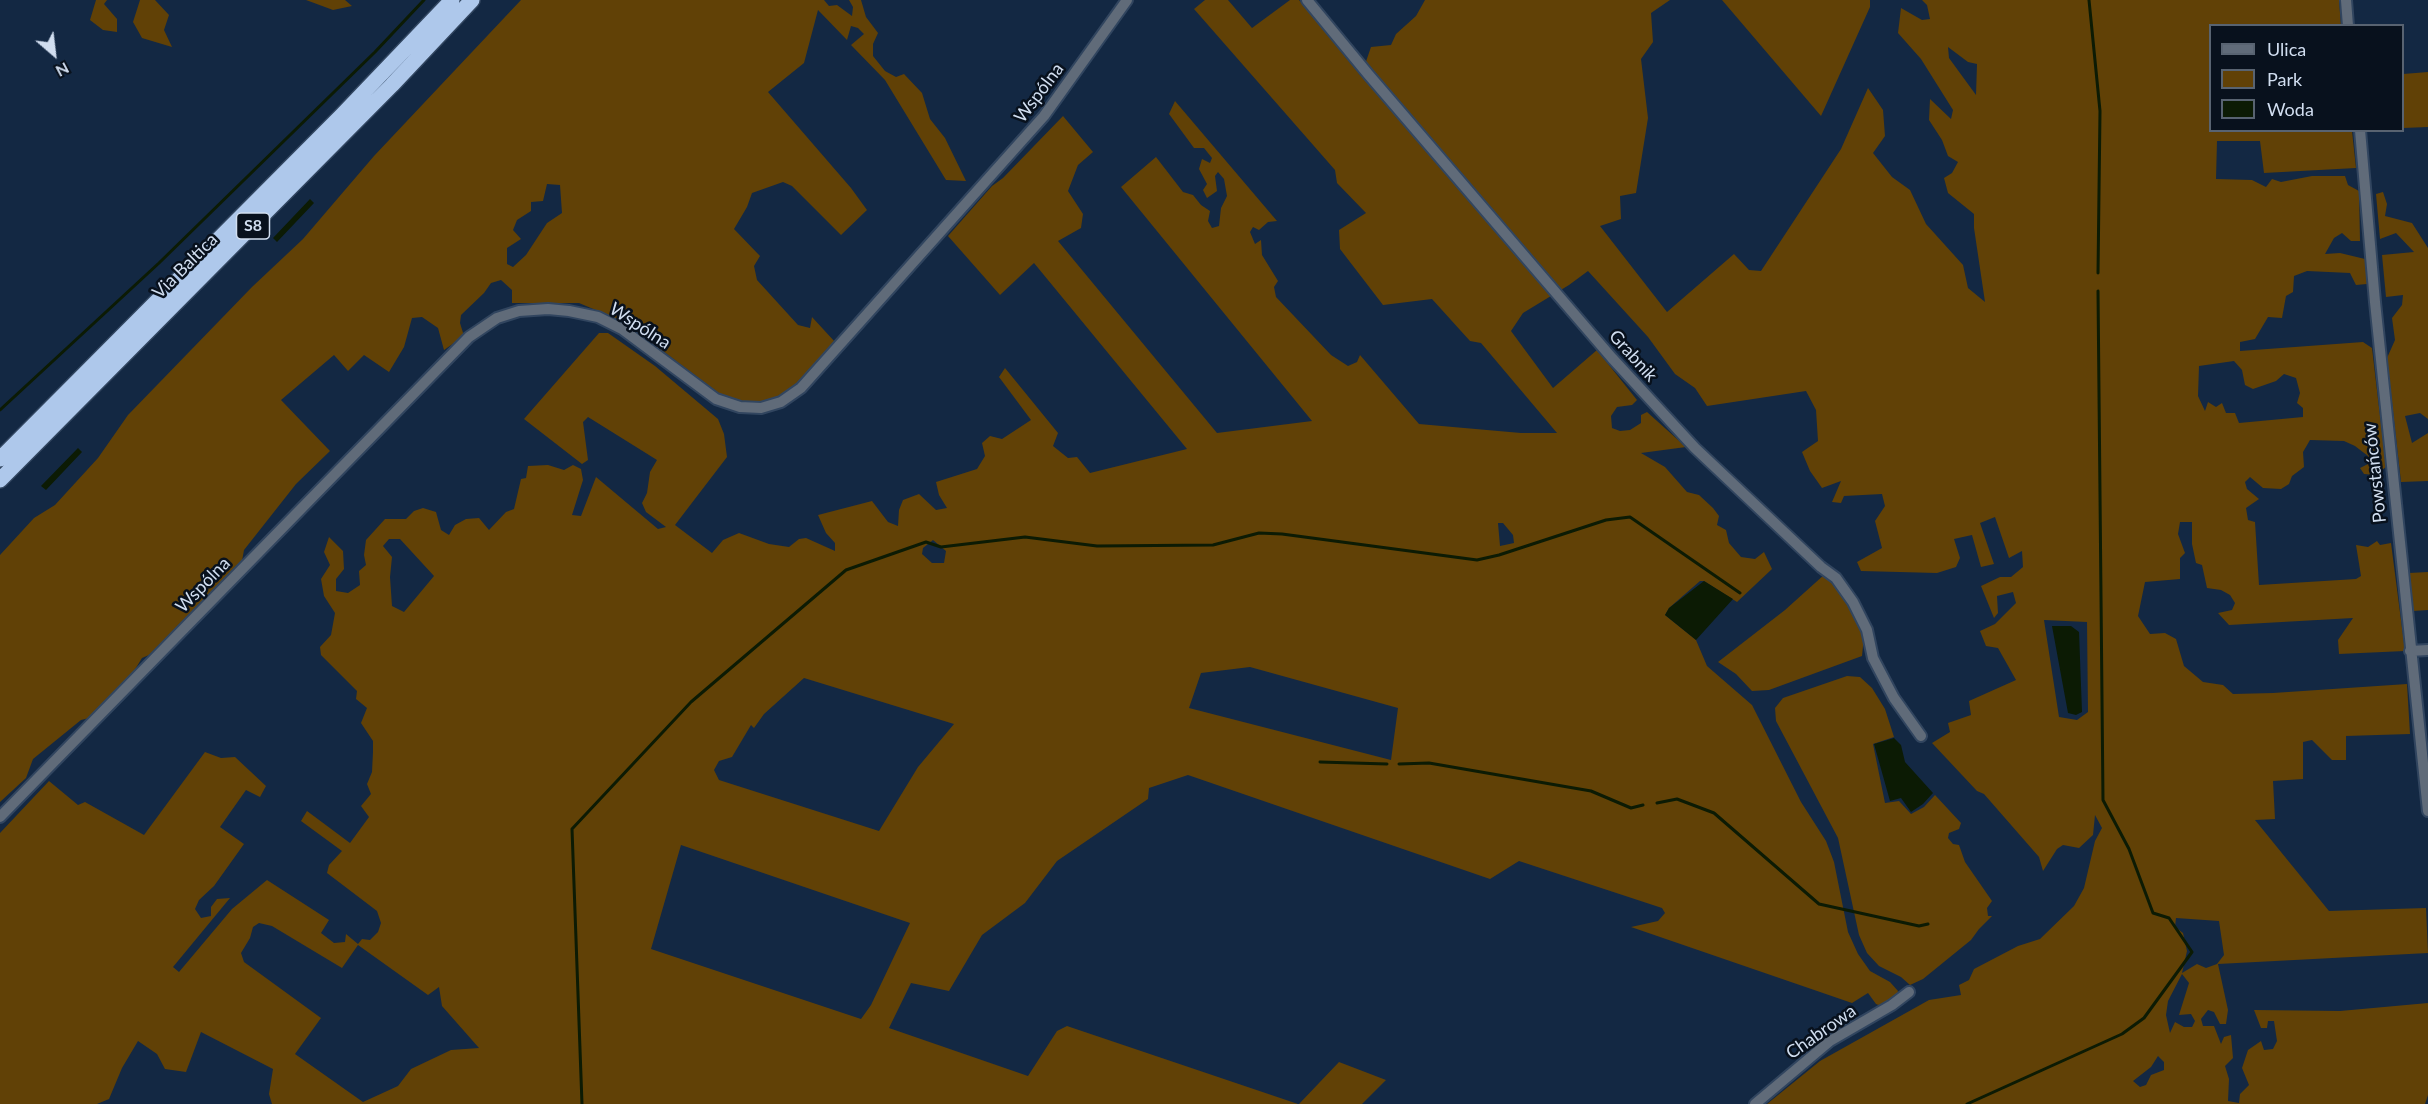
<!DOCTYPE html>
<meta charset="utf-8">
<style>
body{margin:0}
#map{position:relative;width:2428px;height:1104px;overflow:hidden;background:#132843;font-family:Lato,sans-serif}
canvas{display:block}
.legend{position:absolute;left:2209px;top:24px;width:195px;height:108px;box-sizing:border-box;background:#08111d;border:2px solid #586371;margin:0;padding:8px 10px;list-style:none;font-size:18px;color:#d1def0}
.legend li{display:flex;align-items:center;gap:12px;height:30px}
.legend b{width:30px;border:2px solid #586371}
.north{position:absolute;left:24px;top:24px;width:60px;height:60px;-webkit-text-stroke:4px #08111d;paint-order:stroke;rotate:152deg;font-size:16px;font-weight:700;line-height:24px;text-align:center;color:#d1def0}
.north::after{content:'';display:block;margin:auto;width:21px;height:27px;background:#d1def0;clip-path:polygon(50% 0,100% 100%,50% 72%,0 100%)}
</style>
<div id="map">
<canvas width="2428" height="1104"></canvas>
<ul class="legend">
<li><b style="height:8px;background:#606b79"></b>Ulica</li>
<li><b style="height:16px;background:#614106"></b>Park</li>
<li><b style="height:16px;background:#0c1b04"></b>Woda</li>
</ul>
<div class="north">N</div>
</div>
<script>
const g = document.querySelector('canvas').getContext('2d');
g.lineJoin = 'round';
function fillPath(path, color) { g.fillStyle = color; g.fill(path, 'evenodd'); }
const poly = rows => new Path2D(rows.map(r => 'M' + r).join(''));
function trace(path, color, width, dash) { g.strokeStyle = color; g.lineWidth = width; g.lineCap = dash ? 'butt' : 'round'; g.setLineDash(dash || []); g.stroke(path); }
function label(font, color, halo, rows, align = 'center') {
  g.font = font + ' Lato,sans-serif'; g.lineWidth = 5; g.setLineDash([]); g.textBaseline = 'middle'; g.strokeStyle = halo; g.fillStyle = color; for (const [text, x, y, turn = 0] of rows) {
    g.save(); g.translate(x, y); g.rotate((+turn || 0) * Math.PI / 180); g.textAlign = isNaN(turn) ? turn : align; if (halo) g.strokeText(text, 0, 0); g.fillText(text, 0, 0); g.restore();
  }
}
const green = poly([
 [96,0,107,0,104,4,117,19,117,32,103,30,90,20],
 [140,0,155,0,169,15,164,30,172,47,142,38,133,22],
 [306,0,345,0,352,6,333,10],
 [521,0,824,0,829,6,837,5,852,16,853,7,849,0,861,0,866,17,878,33,873,44,873,56,885,71,896,77,904,74,922,93,930,119,945,138,966,181,946,180,885,80,851,45,864,34,858,28,851,26,847,40,818,10,804,63,768,92,851,188,867,210,841,235,792,186,783,182,752,193,747,207,734,229,760,256,754,266,757,280,798,325,810,328,812,317,835,342,794,387,776,398,757,404,743,404,720,394,631,327,610,316,579,303,512,303,512,290,501,280,491,283,484,293,461,315,460,323,464,336,444,350,438,328,422,317,412,318,404,347,389,372,364,355,348,371,334,355,281,400,330,451,296,484,244,550,242,561,149,655,142,658,131,676,89,718,81,720,33,759,26,778,0,802,0,555,34,518,55,505,98,458,128,415,252,287,303,239,374,156],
 [547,184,560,185,562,213,547,223,526,255,513,267,507,264,507,248,521,239,513,230,517,220,531,211,531,202,543,201],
 [1205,0,1228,0,1252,28,1290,0,1299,0,1361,76,1371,47,1391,45,1396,34,1416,16,1425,0,1670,0,1651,13,1653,42,1641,59,1648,118,1636,193,1620,196,1621,219,1600,226,1667,312,1734,254,1749,270,1761,271,1841,149,1868,88,1883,110,1885,136,1873,153,1892,177,1910,190,1926,224,1963,265,1968,288,1985,302,1974,228,1974,214,1948,193,1944,178,1952,173,1958,162,1948,156,1942,140,1929,120,1930,99,1951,119,1953,110,1921,59,1898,33,1901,8,1922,20,1930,19,1927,5,1922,0,2339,0,2341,25,2210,26,2210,130,2352,131,2356,168,2264,173,2260,141,2217,141,2216,179,2252,180,2266,187,2272,179,2281,182,2312,176,2345,176,2348,185,2359,191,2360,241,2351,241,2342,233,2334,238,2325,254,2340,253,2365,259,2367,284,2356,285,2350,273,2307,271,2294,276,2293,292,2286,296,2282,318,2268,317,2255,339,2240,342,2240,351,2363,342,2372,348,2386,467,2375,475,2364,474,2360,468,2370,463,2368,456,2355,446,2344,441,2310,440,2303,452,2304,467,2292,476,2289,484,2281,489,2263,488,2250,477,2245,482,2247,489,2259,499,2246,508,2248,520,2255,522,2259,585,2356,579,2361,576,2356,545,2368,547,2377,541,2380,545,2391,543,2405,651,2339,654,2338,640,2353,618,2229,625,2218,613,2232,610,2235,603,2230,595,2221,590,2207,588,2202,565,2196,563,2192,544,2192,522,2180,522,2178,534,2185,553,2180,558,2180,579,2145,582,2138,616,2150,634,2165,633,2176,639,2184,666,2203,682,2223,685,2233,694,2273,693,2407,684,2410,734,2346,736,2346,760,2332,760,2312,740,2303,742,2303,779,2273,781,2275,819,2255,820,2329,911,2426,908,2428,953,2218,964,2228,1010,2226,1024,2220,1024,2214,1012,2208,1010,2201,1019,2203,1026,2214,1026,2221,1044,2224,1037,2231,1035,2233,1058,2225,1066,2229,1079,2228,1101,2239,1103,2240,1094,2249,1085,2242,1068,2248,1050,2261,1041,2264,1050,2273,1049,2277,1041,2274,1021,2268,1021,2267,1028,2261,1028,2254,1010,2340,1011,2428,1003,2428,1095,2425,1104,1767,1104,1820,1061,1929,1000,1961,995,1959,985,1969,980,1974,969,2018,946,2040,939,2074,906,2084,888,2095,841,2102,828,2095,815,2093,835,2079,848,2063,845,2057,849,2043,871,2039,857,1984,794,1977,791,1932,743,1950,732,1948,723,1971,715,1969,701,2016,680,1998,648,1986,646,1980,631,1995,624,2016,603,2013,592,1997,596,1998,613,1994,618,1981,586,2000,577,2011,577,2023,567,2022,551,2009,558,1995,517,1980,523,1994,564,1981,567,1972,535,1954,539,1960,558,1956,567,1937,573,1861,571,1857,562,1882,548,1875,521,1885,506,1882,494,1844,496,1841,503,1832,502,1841,481,1822,488,1810,471,1802,452,1818,441,1816,410,1806,391,1707,406,1695,388,1675,374,1648,337,1588,271,1569,285,1523,313,1511,331,1553,388,1597,350,1637,400,1632,405,1617,407,1611,416,1612,428,1620,431,1630,430,1641,423,1641,415,1647,412,1686,447,1641,453,1665,467,1687,492,1699,495,1713,508,1719,516,1717,525,1726,530,1729,543,1741,557,1755,559,1764,552,1772,569,1737,602,1704,581,1700,581,1669,608,1665,615,1696,640,1707,666,1752,705,1801,802,1826,841,1834,862,1848,932,1858,954,1870,971,1890,982,1898,991,1896,997,1881,1006,1876,1004,1868,993,1852,1003,1631,927,1658,921,1665,913,1662,908,1519,861,1490,879,1188,775,1149,788,1148,799,1057,861,1025,903,982,935,949,991,911,983,889,1028,1028,1076,1057,1031,1067,1026,1298,1104,272,1104,269,1094,273,1069,201,1032,186,1072,165,1069,157,1054,138,1041,122,1068,109,1099,97,1104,0,1104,0,833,49,781,78,805,85,802,144,835,205,752,221,758,235,757,266,786,260,797,246,790,220,827,244,844,214,886,199,900,195,909,201,918,211,916,211,907,217,899,230,898,173,967,179,972,232,909,267,880,329,920,321,933,334,943,345,942,346,934,358,944,362,939,370,940,378,932,381,923,377,911,327,873,329,865,342,851,301,821,307,811,350,843,369,817,361,806,371,794,367,784,372,772,373,752,373,741,361,723,367,708,356,699,357,691,321,655,320,647,331,635,335,613,324,596,321,579,330,565,324,552,329,537,343,551,344,569,336,579,336,591,348,593,360,585,359,571,366,565,364,555,366,540,385,519,406,519,414,511,423,508,436,512,441,530,449,535,455,525,466,519,479,518,489,530,506,512,514,509,521,479,526,478,528,466,548,465,564,470,573,465,581,469,583,480,572,515,581,516,596,477,658,529,666,527,646,512,642,503,647,493,650,472,657,460,588,417,583,422,588,460,582,464,524,419,599,333,608,333,655,366,718,419,724,434,727,457,675,525,712,553,723,540,739,533,769,544,789,547,799,539,806,538,835,551,835,543,826,533,818,515,872,501,888,522,898,526,899,510,903,500,919,494,936,510,947,508,939,495,936,482,977,469,985,456,982,443,990,436,1002,439,1031,420,999,377,1005,368,1058,433,1053,446,1068,458,1077,457,1090,473,1187,449,1034,263,1000,295,948,236,992,186,1003,178,1063,116,1093,152,1078,165,1068,191,1083,214,1081,228,1058,241,1217,433,1312,421,1121,187,1156,157,1183,192,1193,195,1201,205,1210,211,1208,221,1212,228,1219,226,1221,208,1227,196,1224,179,1218,172,1215,176,1217,191,1207,198,1203,190,1207,184,1199,169,1202,159,1210,163,1212,158,1204,148,1194,148,1169,114,1175,101,1277,221,1268,222,1259,230,1253,227,1250,232,1255,244,1261,240,1262,255,1278,281,1274,287,1276,297,1331,355,1348,366,1357,362,1360,355,1419,424,1521,433,1557,433,1481,343,1470,341,1432,299,1383,305,1340,249,1339,230,1366,213,1337,183,1335,170,1194,9],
 [1948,47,1968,62,1977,64,1976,95,1949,58],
 [2234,361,2242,370,2245,385,2253,389,2276,381,2284,374,2296,378,2300,393,2297,403,2303,408,2303,417,2239,423,2235,413,2226,413,2222,403,2216,407,2208,402,2205,411,2198,396,2199,366],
 [1498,523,1503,523,1513,535,1514,543,1500,546],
 [389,539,400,539,434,576,404,612,392,606,390,577,392,557,383,546],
 [933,540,946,551,944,563,932,563,922,554,923,548],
 [2044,620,2087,622,2088,712,2077,720,2059,717],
 [1250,667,1398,708,1391,760,1189,708,1201,673],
 [804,678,954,724,918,767,879,831,719,780,714,770,719,761,732,757,751,725,754,728,764,714],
 [681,845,910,923,871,1005,861,1019,651,949],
 [2176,918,2219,921,2224,955,2217,964,2206,968,2197,964,2182,973,2187,951,2183,933,2175,927],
 [259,923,272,926,342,968,358,945,428,995,439,987,442,1006,479,1048,451,1050,411,1069,398,1086,363,1102,295,1054,321,1018,244,962,241,953,250,938,253,927],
 [2182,974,2189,983,2179,1015,2191,1014,2195,1021,2192,1027,2184,1027,2175,1022,2170,1033,2166,1015,2168,1001],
 [2158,1056,2164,1062,2164,1070,2151,1075,2146,1085,2140,1087,2133,1081,2151,1067],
 [1722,0,1870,0,1870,7,1821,116],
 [2428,72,2428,127,2403,128,2403,74],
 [2383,192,2387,204,2385,216,2412,223,2428,248,2428,419,2420,413,2405,416,2412,443,2428,433,2428,481,2401,482,2387,358,2395,340,2392,318,2402,305,2403,295,2386,297,2382,255,2414,252,2396,233,2380,239,2376,194],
 [2428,572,2428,610,2413,611,2409,573],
 [1825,574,1846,601,1864,636,1862,656,1769,690,1752,691,1736,674,1718,662,1785,610],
 [1847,676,1860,677,1872,688,1885,709,1894,737,1873,744,1885,803,1899,801,1911,814,1924,807,1935,795,1961,823,1959,829,1949,833,1948,838,1953,844,1959,845,1965,862,1992,901,1987,908,1988,916,1992,916,1979,929,1971,940,1923,979,1910,985,1901,977,1879,966,1867,953,1859,935,1838,838,1776,721,1775,708,1783,698],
 [1339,1062,1386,1080,1362,1104,1299,1104]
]);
const water = poly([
 [310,199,314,203,277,242,273,238],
 [78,448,82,452,46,490,41,486],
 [1704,581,1733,599,1696,640,1665,615,1669,608],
 [2052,626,2071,626,2079,632,2082,712,2076,715,2068,713],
 [1894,738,1901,745,1905,762,1933,793,1923,804,1911,812,1901,798,1890,801,1874,744]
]);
const stream = poly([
 [2089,0,2100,111,2098,273],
 [0,410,159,263,375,52,424,0],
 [1320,762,1387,764],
 [1399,764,1429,763,1591,791,1631,808,1643,805],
 [1657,803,1677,799,1714,813,1819,904,1919,926,1928,924],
 [582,1104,572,829,691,702,846,570,926,542,941,547,1025,537,1097,546,1213,545,1259,533,1282,534,1477,560,1499,555,1606,520,1630,517,1740,593],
 [1967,1104,2122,1034,2144,1018,2192,952,2169,918,2153,913,2129,849,2103,800,2098,291]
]);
const minor = poly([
 [1307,0,1368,74,1612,358,1695,448,1821,567,1836,578,1853,602,1867,630,1873,658,1894,698,1921,736],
 [2346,0,2348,26],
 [2360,130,2375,302,2428,811],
 [2410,651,2428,650],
 [0,817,469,337,497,318,519,311,548,309,569,311,598,317,622,329,716,399,740,407,761,408,781,402,801,388,1044,116,1127,0],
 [1755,1104,1830,1041,1892,1005,1909,992]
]);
const highway = poly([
 [0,459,342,115,452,0],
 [0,480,392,85,472,0]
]);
const shields = [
 [253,226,33]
];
const shieldNames = [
 ["S8",253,226]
];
const streetNames = [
 ["Wspólna",1039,93,-53],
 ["Via Baltica",185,266,-45],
 ["Wspólna",640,326,33],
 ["Grabnik",1633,356,48],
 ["Powstańców",2375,473,-96],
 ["Wspólna",203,585,-46],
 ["Chabrowa",1821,1032,-35]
];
fillPath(green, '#614106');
fillPath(water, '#0c1b04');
trace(stream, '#0c1b04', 3);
trace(minor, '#31455f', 14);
trace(highway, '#31455f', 18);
trace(minor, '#606b79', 10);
trace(highway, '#aec8eb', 15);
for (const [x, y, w] of shields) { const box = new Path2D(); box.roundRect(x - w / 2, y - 13, w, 26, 4.5); g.fillStyle = '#08111d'; g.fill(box); trace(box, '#d1def0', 1.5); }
label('bold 16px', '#d1def0', null, shieldNames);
label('18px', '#d1def0', '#08111d', streetNames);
</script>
